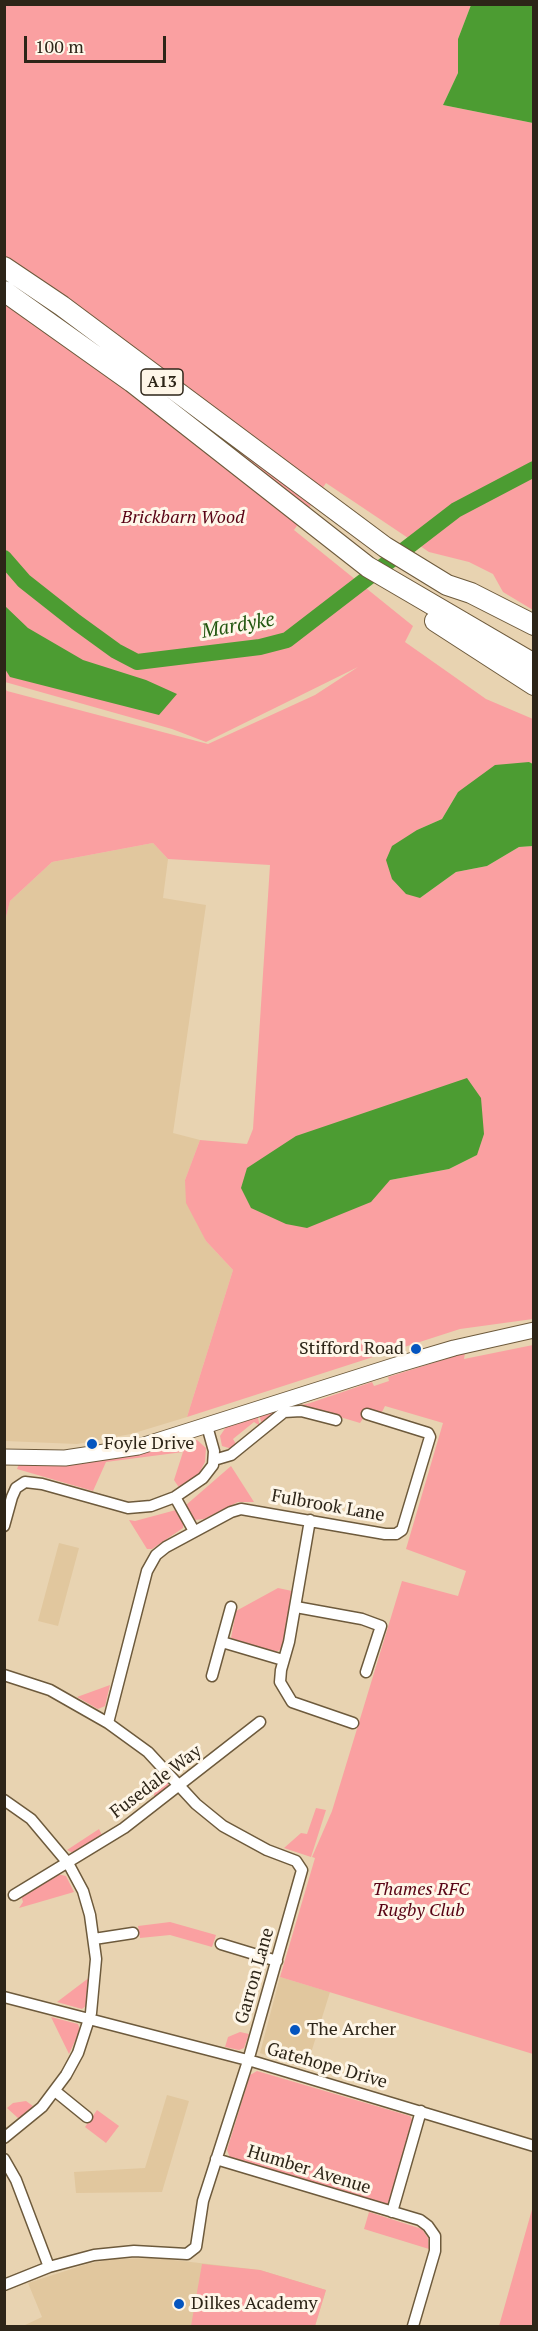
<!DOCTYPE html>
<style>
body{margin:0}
#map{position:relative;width:538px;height:2331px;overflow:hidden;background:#e8d3b1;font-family:"PT Serif",serif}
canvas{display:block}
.frame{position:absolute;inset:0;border:6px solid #2d2518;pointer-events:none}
.scale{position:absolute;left:24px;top:36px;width:142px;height:27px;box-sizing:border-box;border:3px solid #2d2518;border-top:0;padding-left:8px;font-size:18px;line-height:21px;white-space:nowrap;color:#2d2518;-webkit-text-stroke:4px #fef6e8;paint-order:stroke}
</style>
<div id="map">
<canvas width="538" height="2331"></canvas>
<div class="frame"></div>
<div class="scale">100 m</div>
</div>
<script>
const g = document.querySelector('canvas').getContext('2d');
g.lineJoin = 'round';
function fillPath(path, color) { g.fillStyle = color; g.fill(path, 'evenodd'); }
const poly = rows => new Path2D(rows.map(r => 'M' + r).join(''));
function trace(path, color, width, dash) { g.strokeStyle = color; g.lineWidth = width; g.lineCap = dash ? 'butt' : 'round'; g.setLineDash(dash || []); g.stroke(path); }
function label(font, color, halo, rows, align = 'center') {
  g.font = font + ' "PT Serif",serif'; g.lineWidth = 6; g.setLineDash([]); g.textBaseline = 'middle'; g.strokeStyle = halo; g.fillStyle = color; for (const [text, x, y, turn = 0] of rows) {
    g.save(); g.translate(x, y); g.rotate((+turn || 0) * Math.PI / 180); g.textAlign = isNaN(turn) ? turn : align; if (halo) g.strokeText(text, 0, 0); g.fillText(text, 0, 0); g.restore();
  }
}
const built = poly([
 [153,843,168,859,163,898,206,905,173,1133,200,1140,185,1180,206,1241,233,1270,187,1417,131,1434,77,1444,5,1441,5,921,10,901,52,862],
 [59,1543,79,1548,58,1626,38,1621],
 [280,1977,330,1992,306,2069,260,2053],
 [167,2095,189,2101,162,2192,76,2193,74,2172,145,2168],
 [156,2258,260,2270,326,2290,315,2326,23,2326,42,2317,28,2283,87,2264,112,2259]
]);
const green = poly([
 [5,5,471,5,458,39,458,73,443,105,533,123,533,610,503,592,493,574,469,562,429,552,326,483,294,530,413,626,405,642,486,699,533,719,533,764,529,762,458,792,442,819,417,830,420,898,456,872,487,866,519,847,533,846,533,1319,460,1329,187,1417,233,1270,206,1241,186,1203,185,1180,200,1140,247,1144,253,1129,270,865,168,859,153,843,52,862,10,901,5,921,5,688,7,691,208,744,315,695,358,667,206,742,172,729,5,682],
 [477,1155,449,1169,390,1180],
 [533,1345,533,2054,280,1977,315,1858,312,1857,332,1811,402,1581,458,1596,466,1571,406,1549,443,1423,385,1406,382,1412,377,1413,368,1411,360,1423,330,1414,295,1408,262,1424,259,1415,310,1403,372,1382,374,1386,389,1381,388,1377,465,1353,464,1359],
 [257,1415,260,1426,254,1422,233,1439,236,1444,232,1449,222,1446,220,1436,226,1427],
 [197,1440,206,1448,205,1462,197,1477,180,1489,174,1480,183,1452,106,1462,93,1491,17,1469,19,1464,106,1459],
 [231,1466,254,1502,238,1502,204,1519,194,1520,186,1505],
 [176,1510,183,1521,183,1528,152,1549,147,1549,129,1520,135,1521],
 [278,1588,292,1591,282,1649,275,1652,231,1638,236,1611],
 [110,1685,105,1706,98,1709,77,1697],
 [155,1767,169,1781,168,1788,154,1799],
 [316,1808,326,1810,311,1857,284,1848,301,1833,307,1834],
 [99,1829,102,1835,73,1853,67,1850],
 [57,1874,66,1876,74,1892,19,1908,23,1902,21,1895],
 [170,1922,216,1935,212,1947,170,1935,140,1938,138,1926],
 [90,1977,87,2005,82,2009,57,2002],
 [51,2017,78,2024,80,2030,69,2054],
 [240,2032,249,2034,244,2048,239,2050,225,2047,228,2037],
 [257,2071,410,2116,414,2123,389,2204,386,2206,231,2160,227,2150,250,2075],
 [26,2101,33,2106,19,2119,7,2108,13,2103],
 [97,2110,119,2126,106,2143,85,2127],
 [533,2206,533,2326,499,2326],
 [369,2212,422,2229,428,2238,429,2249,364,2229],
 [202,2264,260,2270,326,2290,315,2326,191,2326]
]);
const water = poly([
 [471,5,533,5,533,123,443,105,458,73,458,39],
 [5,606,28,628,83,660,146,680,177,694,159,715,10,677,5,669],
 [529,762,533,764,533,846,519,847,487,866,456,872,420,898,406,894,392,879,386,860,392,846,417,830,442,819,458,792,495,765],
 [467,1078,481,1098,484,1134,477,1155,449,1169,390,1180,371,1202,307,1228,286,1224,251,1208,241,1188,247,1168,296,1136]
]);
const river = poly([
 [4,558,24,581,76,622,116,651,137,662,260,647,287,640,456,510,534,469]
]);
const street = poly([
 [214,1460,231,1455,284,1412,301,1411,336,1420],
 [175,1497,194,1531],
 [310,1520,289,1642,281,1670,280,1682,292,1702,353,1723],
 [4,1526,12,1497,16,1488,25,1482,42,1484,128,1508,151,1506,175,1497,203,1478,213,1465,214,1451,207,1426],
 [296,1607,362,1619,381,1626,366,1672],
 [222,1642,283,1660],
 [4,1675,50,1690,108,1723,148,1752,196,1804,223,1826,267,1850,296,1861,302,1870,248,2061,203,2201,196,2247,187,2254,134,2251,94,2255,49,2267,4,2285],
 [212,1676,231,1607],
 [108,1723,147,1571,156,1555,166,1547,231,1512,241,1509,385,1534,396,1534,402,1530,430,1437,428,1433,367,1414],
 [4,1800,31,1819,68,1863,83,1891,90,1915,96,1959,91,2013,78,2053,66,2075,42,2107,4,2138],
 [14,1895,124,1828,260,1722],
 [94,1939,133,1933],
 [221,1944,277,1961],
 [4,1997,255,2062,534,2146],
 [55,2091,87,2117],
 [4,2159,16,2180,49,2267],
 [216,2159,420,2220,428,2226,435,2236,435,2251,413,2326],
 [392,2212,421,2111]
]);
const secondary = poly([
 [4,1457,65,1458,138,1447,393,1366,454,1348,534,1330]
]);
const highway = poly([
 [4,267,62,306,385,547,447,585,471,593,534,625],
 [4,291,132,382,368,567,534,664],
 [435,621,534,685]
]);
const markers = [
 [416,1349,6,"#0555bf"],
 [92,1444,6,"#0555bf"],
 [295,2030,6,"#0555bf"],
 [179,2304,6,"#0555bf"]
];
const shields = [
 [162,382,42]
];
const shieldNames = [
 ["A13",162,382]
];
const parkNames = [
 ["Brickbarn Wood",183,518],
 ["Thames RFC",421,1890],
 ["Rugby Club",421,1911]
];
const poiNames = [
 ["Stifford Road",404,1349,"right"],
 ["Foyle Drive",104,1444],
 ["The Archer",307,2030],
 ["Dilkes Academy",191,2304]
];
const streetNames = [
 ["Fulbrook Lane",328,1506,10],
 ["Fusedale Way",156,1782,-37],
 ["Garron Lane",255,1976,-74],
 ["Gatehope Drive",327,2066,16],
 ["Humber Avenue",309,2170,17]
];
const waterNames = [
 ["Mardyke",238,626,-10]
];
fillPath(built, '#e1c79e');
fillPath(green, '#faa0a1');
fillPath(water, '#4c9c32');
trace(river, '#4c9c32', 16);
trace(street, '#6d5a3c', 13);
trace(secondary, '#6d5a3c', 17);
trace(highway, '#6d5a3c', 22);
trace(street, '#fff', 10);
trace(secondary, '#fff', 15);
trace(highway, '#fff', 20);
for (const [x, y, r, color] of markers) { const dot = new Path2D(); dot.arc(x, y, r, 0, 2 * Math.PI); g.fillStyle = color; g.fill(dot); trace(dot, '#fef6e8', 2); }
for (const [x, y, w] of shields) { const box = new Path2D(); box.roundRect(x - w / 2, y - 13, w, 26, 4.5); g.fillStyle = '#fef6e8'; g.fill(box); trace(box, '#2d2518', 1.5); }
label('bold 16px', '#2d2518', null, shieldNames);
label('italic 18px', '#580214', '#fef6e8', parkNames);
label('18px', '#2d2518', '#fef6e8', poiNames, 'left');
label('18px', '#2d2518', '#fef6e8', streetNames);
label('italic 20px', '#235710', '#fef6e8', waterNames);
</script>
